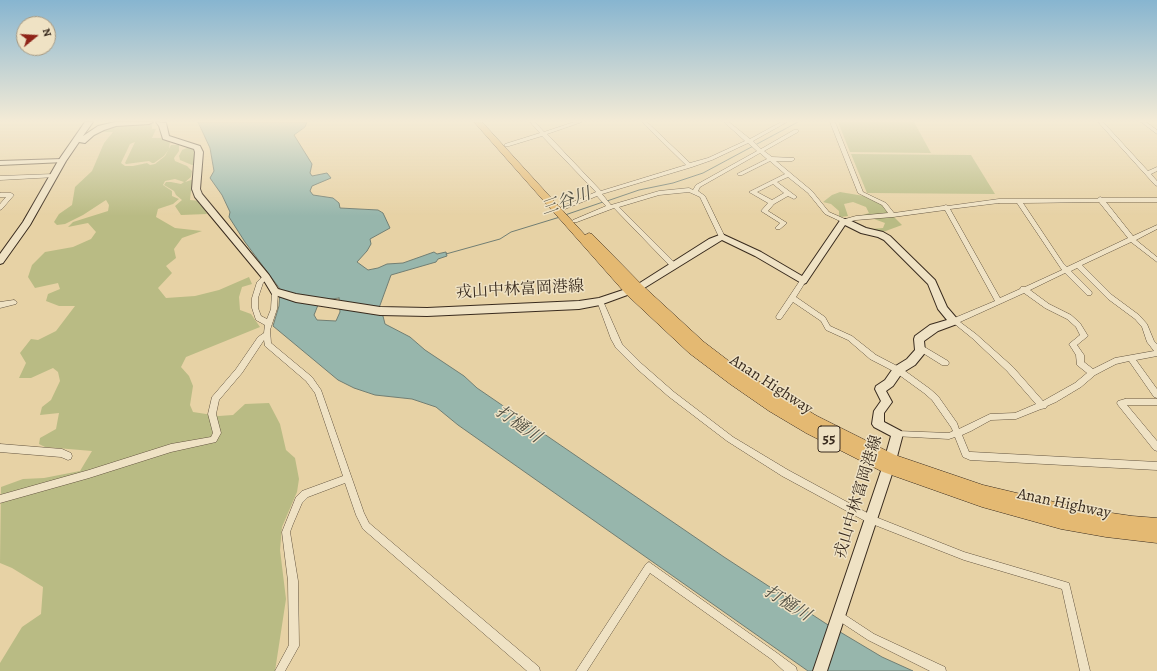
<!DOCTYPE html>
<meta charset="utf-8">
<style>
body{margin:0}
#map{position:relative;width:1157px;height:671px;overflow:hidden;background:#e7d2a5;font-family:Alegreya,serif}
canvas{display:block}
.north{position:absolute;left:16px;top:16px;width:40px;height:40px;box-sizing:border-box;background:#efe2c4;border:1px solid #a69982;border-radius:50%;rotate:72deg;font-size:11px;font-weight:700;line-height:16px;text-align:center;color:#392b1e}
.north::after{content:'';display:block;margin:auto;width:14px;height:18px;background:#8f2418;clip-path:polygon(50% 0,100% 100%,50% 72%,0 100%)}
</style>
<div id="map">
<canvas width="1157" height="671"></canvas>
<div class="north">N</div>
</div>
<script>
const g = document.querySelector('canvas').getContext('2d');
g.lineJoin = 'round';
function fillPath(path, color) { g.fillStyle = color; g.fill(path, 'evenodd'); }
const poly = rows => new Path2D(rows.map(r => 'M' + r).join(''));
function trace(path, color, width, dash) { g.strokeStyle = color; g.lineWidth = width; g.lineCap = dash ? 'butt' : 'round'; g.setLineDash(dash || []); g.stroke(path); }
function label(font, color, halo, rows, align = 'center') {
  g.font = font + ' Alegreya,"Noto Serif JP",serif'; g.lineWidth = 3; g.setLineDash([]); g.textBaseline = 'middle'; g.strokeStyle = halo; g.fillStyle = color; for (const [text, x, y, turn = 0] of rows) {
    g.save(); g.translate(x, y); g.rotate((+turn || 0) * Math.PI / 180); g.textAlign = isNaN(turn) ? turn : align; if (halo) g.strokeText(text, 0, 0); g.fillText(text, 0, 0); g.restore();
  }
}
const green = poly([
 [838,122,914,122,931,153,850,152],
 [152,124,152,129,156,129,152,138,163,138,170,142,169,149,164,156,154,163,152,163,149,161,126,164,125,163,135,142,130,144,121,163,125,166,133,166,147,163,150,165,155,164,165,156,171,145,179,145,179,151,174,158,175,161,187,166,192,171,191,177,185,182,194,179,193,191,191,191,190,200,200,201,207,214,181,215,175,206,182,200,176,195,174,191,164,185,166,182,171,182,181,184,184,182,175,179,165,181,163,185,172,191,172,196,179,199,173,204,158,209,156,217,175,228,202,231,182,238,174,249,176,258,166,266,172,273,158,288,166,298,195,296,219,290,249,277,252,284,242,287,239,297,240,310,251,314,260,327,186,357,181,367,189,376,193,386,190,405,193,412,219,416,233,415,245,404,269,403,280,424,286,450,295,458,299,479,297,492,282,527,280,550,286,599,275,671,0,671,0,663,22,627,41,614,43,587,12,568,0,563,1,487,23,479,44,478,80,471,92,451,45,447,39,444,40,438,56,429,59,413,40,415,42,407,51,400,60,381,58,372,53,368,31,378,19,378,26,363,20,353,31,339,38,340,56,331,75,306,59,306,46,301,48,294,60,289,58,283,35,288,28,277,32,265,45,252,73,247,91,239,96,232,88,223,68,227,73,222,108,211,109,205,106,200,83,215,65,224,57,225,54,222,59,214,72,205,75,187,92,171,104,143,113,132,97,132,108,127],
 [189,147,195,151,196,165,192,165,180,160,179,156,182,150],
 [851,154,971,155,995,194,867,193],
 [840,192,864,196,880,203,902,225,883,232,867,230,861,226,871,229,883,228,885,223,863,215,869,213,866,207,853,202,844,204,848,216,841,217,839,216,839,211,831,204,823,202,832,195]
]);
const water = poly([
 [198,122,307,122,305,127,294,135,312,164,310,173,312,176,327,173,331,178,312,186,310,191,313,195,333,198,339,203,340,208,378,210,383,213,390,228,370,239,371,244,367,251,357,262,368,270,378,268,387,264,403,263,434,252,437,254,446,252,447,256,438,259,436,262,391,275,379,308,379,314,383,316,385,324,410,337,425,350,464,376,477,388,724,557,825,623,882,657,913,671,808,671,458,425,436,407,412,399,375,395,354,388,338,380,273,326,279,306,280,289,245,242,229,217,230,212,222,195,210,178,214,171,210,148,198,122],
 [339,298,340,312,336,321,317,320,314,315,318,305,324,300,339,298]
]);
const stream = poly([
 [607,201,639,190,673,183,703,173,798,122],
 [565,215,603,202],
 [446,254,500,239,511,232,560,217]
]);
const minor = poly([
 [530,122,535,122,544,132,574,122,582,122,547,134,601,191,686,165,642,122,647,122,690,163,708,158,745,141,724,122,729,122,750,139,781,122,787,122,753,141,761,149,794,130,798,130,798,132,764,151,772,157,794,158,794,160,792,161,776,161,812,191,829,212,845,219,856,216,888,213,882,205,858,193,830,122,835,122,863,192,886,203,894,213,943,206,946,205,948,206,999,199,1097,199,1100,197,1103,198,1157,198,1157,202,1106,202,1133,236,1157,225,1157,229,1136,240,1157,257,1157,262,1131,242,1082,265,1112,295,1139,315,1147,324,1154,341,1157,344,1157,356,1136,360,1157,389,1157,398,1154,397,1129,361,1116,364,1095,375,1081,387,1056,402,1047,406,1046,408,1041,409,1016,419,991,420,971,431,962,435,969,452,971,452,1157,462,1157,470,970,460,963,457,955,437,949,439,894,436,893,434,894,432,897,431,949,433,953,431,951,427,932,400,924,393,895,372,870,359,848,340,826,330,821,321,793,302,781,319,777,319,776,317,777,315,801,279,805,279,806,281,796,297,825,317,830,326,852,336,876,355,901,368,930,389,938,396,957,423,959,429,990,414,1015,413,1036,404,1007,371,972,338,951,321,952,319,995,301,945,210,893,217,856,220,844,223,825,214,808,193,788,177,777,182,797,197,794,199,788,196,774,204,768,211,787,223,780,229,776,229,775,228,780,223,761,211,768,203,749,192,785,174,770,161,742,175,738,175,737,174,767,159,760,153,700,187,698,191,705,196,725,237,724,238,720,238,719,237,700,197,689,192,659,195,619,207,675,263,676,265,675,267,671,267,614,208,577,222,573,222,572,221,573,220,606,206,597,196,565,209,561,209,561,207,596,192,542,136,509,146,505,146,505,144,540,133,530,122],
 [748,143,757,151,696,185,693,190,689,188,659,191,611,205,602,194,692,167,712,160,748,143],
 [773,184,784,193,772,200,757,192,773,184],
 [1099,202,1128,238,1067,267,1063,263,1023,203,1099,202],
 [999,203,1017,203,1062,270,1025,287,1021,287,1020,289,1000,298,950,209,999,203],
 [1077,268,1108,299,1135,319,1142,327,1147,342,1154,351,1115,358,1093,369,1084,362,1084,355,1077,345,1088,336,1080,323,1071,315,1049,304,1030,290,1065,273,1087,295,1091,295,1092,293,1091,291,1071,271,1077,268],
 [1024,293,1045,308,1067,319,1076,327,1080,335,1069,344,1076,355,1077,365,1087,373,1075,383,1043,401,1013,367,976,334,960,322,1024,293],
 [1098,122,1103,122,1148,171,1157,167,1157,171,1151,174,1157,181,1157,186,1155,185,1098,122],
 [1141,122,1146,122,1157,130,1157,134,1141,122],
 [54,174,57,176,56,177,0,180,0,176,54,174],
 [0,193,11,193,14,195,2,209,0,210,0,204,6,197,0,197,0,193],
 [264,275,268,275,269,277,263,283,258,298,258,308,261,316,267,319,271,309,272,292,275,290,278,292,277,309,270,330,271,343,312,377,321,390,364,513,369,523,539,667,540,671,527,671,363,529,356,515,345,483,308,497,302,503,293,524,290,532,298,581,299,646,285,671,275,671,289,645,288,581,282,532,296,497,302,491,343,476,315,393,306,381,265,346,264,340,242,373,219,400,216,414,221,433,216,442,171,452,89,478,0,503,0,495,89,470,171,444,211,437,213,433,208,414,212,397,236,369,258,337,264,333,265,325,256,320,252,308,252,298,257,282,264,275],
 [598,299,600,299,603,301,622,344,642,364,674,392,733,437,788,470,873,516,964,552,1069,583,1090,671,1080,671,1062,589,964,560,867,522,782,476,727,441,668,396,636,368,616,348,611,339,597,301,598,299],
 [14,300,17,302,16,304,0,308,0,302,14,300],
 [921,345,948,361,949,363,948,365,942,365,918,350,917,348,918,346,921,345],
 [1125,399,1157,399,1157,405,1127,405,1157,441,1157,451,1154,450,1118,405,1117,403,1118,401,1125,399],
 [0,444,62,449,71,453,72,456,71,459,68,460,61,457,0,452,0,444],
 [649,562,777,653,796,667,797,671,784,671,771,659,650,573,587,671,576,671,646,564,649,562],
 [839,611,874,634,945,667,946,671,930,671,868,640,836,619,834,616,836,613,839,611]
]);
const tertiary = poly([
 [62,159,65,161,64,162,0,165,0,161,62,159]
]);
const secondary = poly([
 [85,122,93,122,83,136,98,126,115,122,153,122,149,124,116,126,104,130,94,135,85,143,79,142,66,161,30,225,3,263,0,264,0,254,23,222,58,161,85,122],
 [156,122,166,123,169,136,200,146,203,152,200,189,202,194,269,275,278,289,296,294,380,307,427,308,579,301,599,298,635,286,709,239,722,234,761,252,802,276,841,219,847,219,866,228,883,232,890,236,935,280,947,307,959,321,957,324,938,331,924,341,925,351,924,354,915,365,902,373,893,386,886,391,892,402,884,413,884,422,901,431,903,434,894,468,827,671,813,671,882,468,891,436,874,427,872,424,874,411,881,401,875,389,876,386,885,380,894,367,907,359,915,350,914,339,915,336,930,325,947,320,938,309,928,284,884,240,878,237,861,233,845,225,806,283,803,284,755,256,722,240,641,290,600,305,579,309,427,316,380,315,296,302,272,294,263,279,195,197,192,189,195,152,194,149,163,139,159,126,156,122]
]);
const trunk = poly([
 [474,122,482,122,585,235,589,233,592,234,642,285,704,342,742,371,817,416,895,455,983,485,1084,509,1132,516,1157,518,1157,543,1106,537,1061,529,982,507,883,472,806,433,769,411,730,384,689,353,626,294,474,122]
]);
const shields = [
 [829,439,22]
];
const shieldNames = [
 ["55",829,439]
];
const streetNames = [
 ["戎山中林富岡港線",520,290,-3],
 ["Anan Highway",771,385,33],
 ["戎山中林富岡港線",859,497,-73],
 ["Anan Highway",1064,504,12]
];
const waterNames = [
 ["三谷川",566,202,-19],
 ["打樋川",518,425,35],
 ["打樋川",787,604,32]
];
fillPath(green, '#b9bb84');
fillPath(water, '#97b6ac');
trace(water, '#717e73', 1);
trace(stream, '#717e73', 1);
trace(minor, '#645540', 1);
trace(tertiary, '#645540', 2);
trace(secondary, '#392b1e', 2);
trace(trunk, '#392b1e', 1);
fillPath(minor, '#efe2c4');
fillPath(tertiary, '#efe2c4');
fillPath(secondary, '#efe2c4');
fillPath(trunk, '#e4b972');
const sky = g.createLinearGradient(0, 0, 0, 216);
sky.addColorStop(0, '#87b5d0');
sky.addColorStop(0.56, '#f4ebd6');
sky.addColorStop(1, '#f4ebd600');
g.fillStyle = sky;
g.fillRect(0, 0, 1157, 216);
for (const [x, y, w] of shields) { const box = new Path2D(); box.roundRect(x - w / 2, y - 13, w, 26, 3); g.fillStyle = '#efe2c4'; g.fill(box); trace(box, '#392b1e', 1); }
label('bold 15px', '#392b1e', null, shieldNames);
label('16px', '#392b1e', '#efe2c4', streetNames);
label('italic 17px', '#504e42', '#efe2c4', waterNames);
</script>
